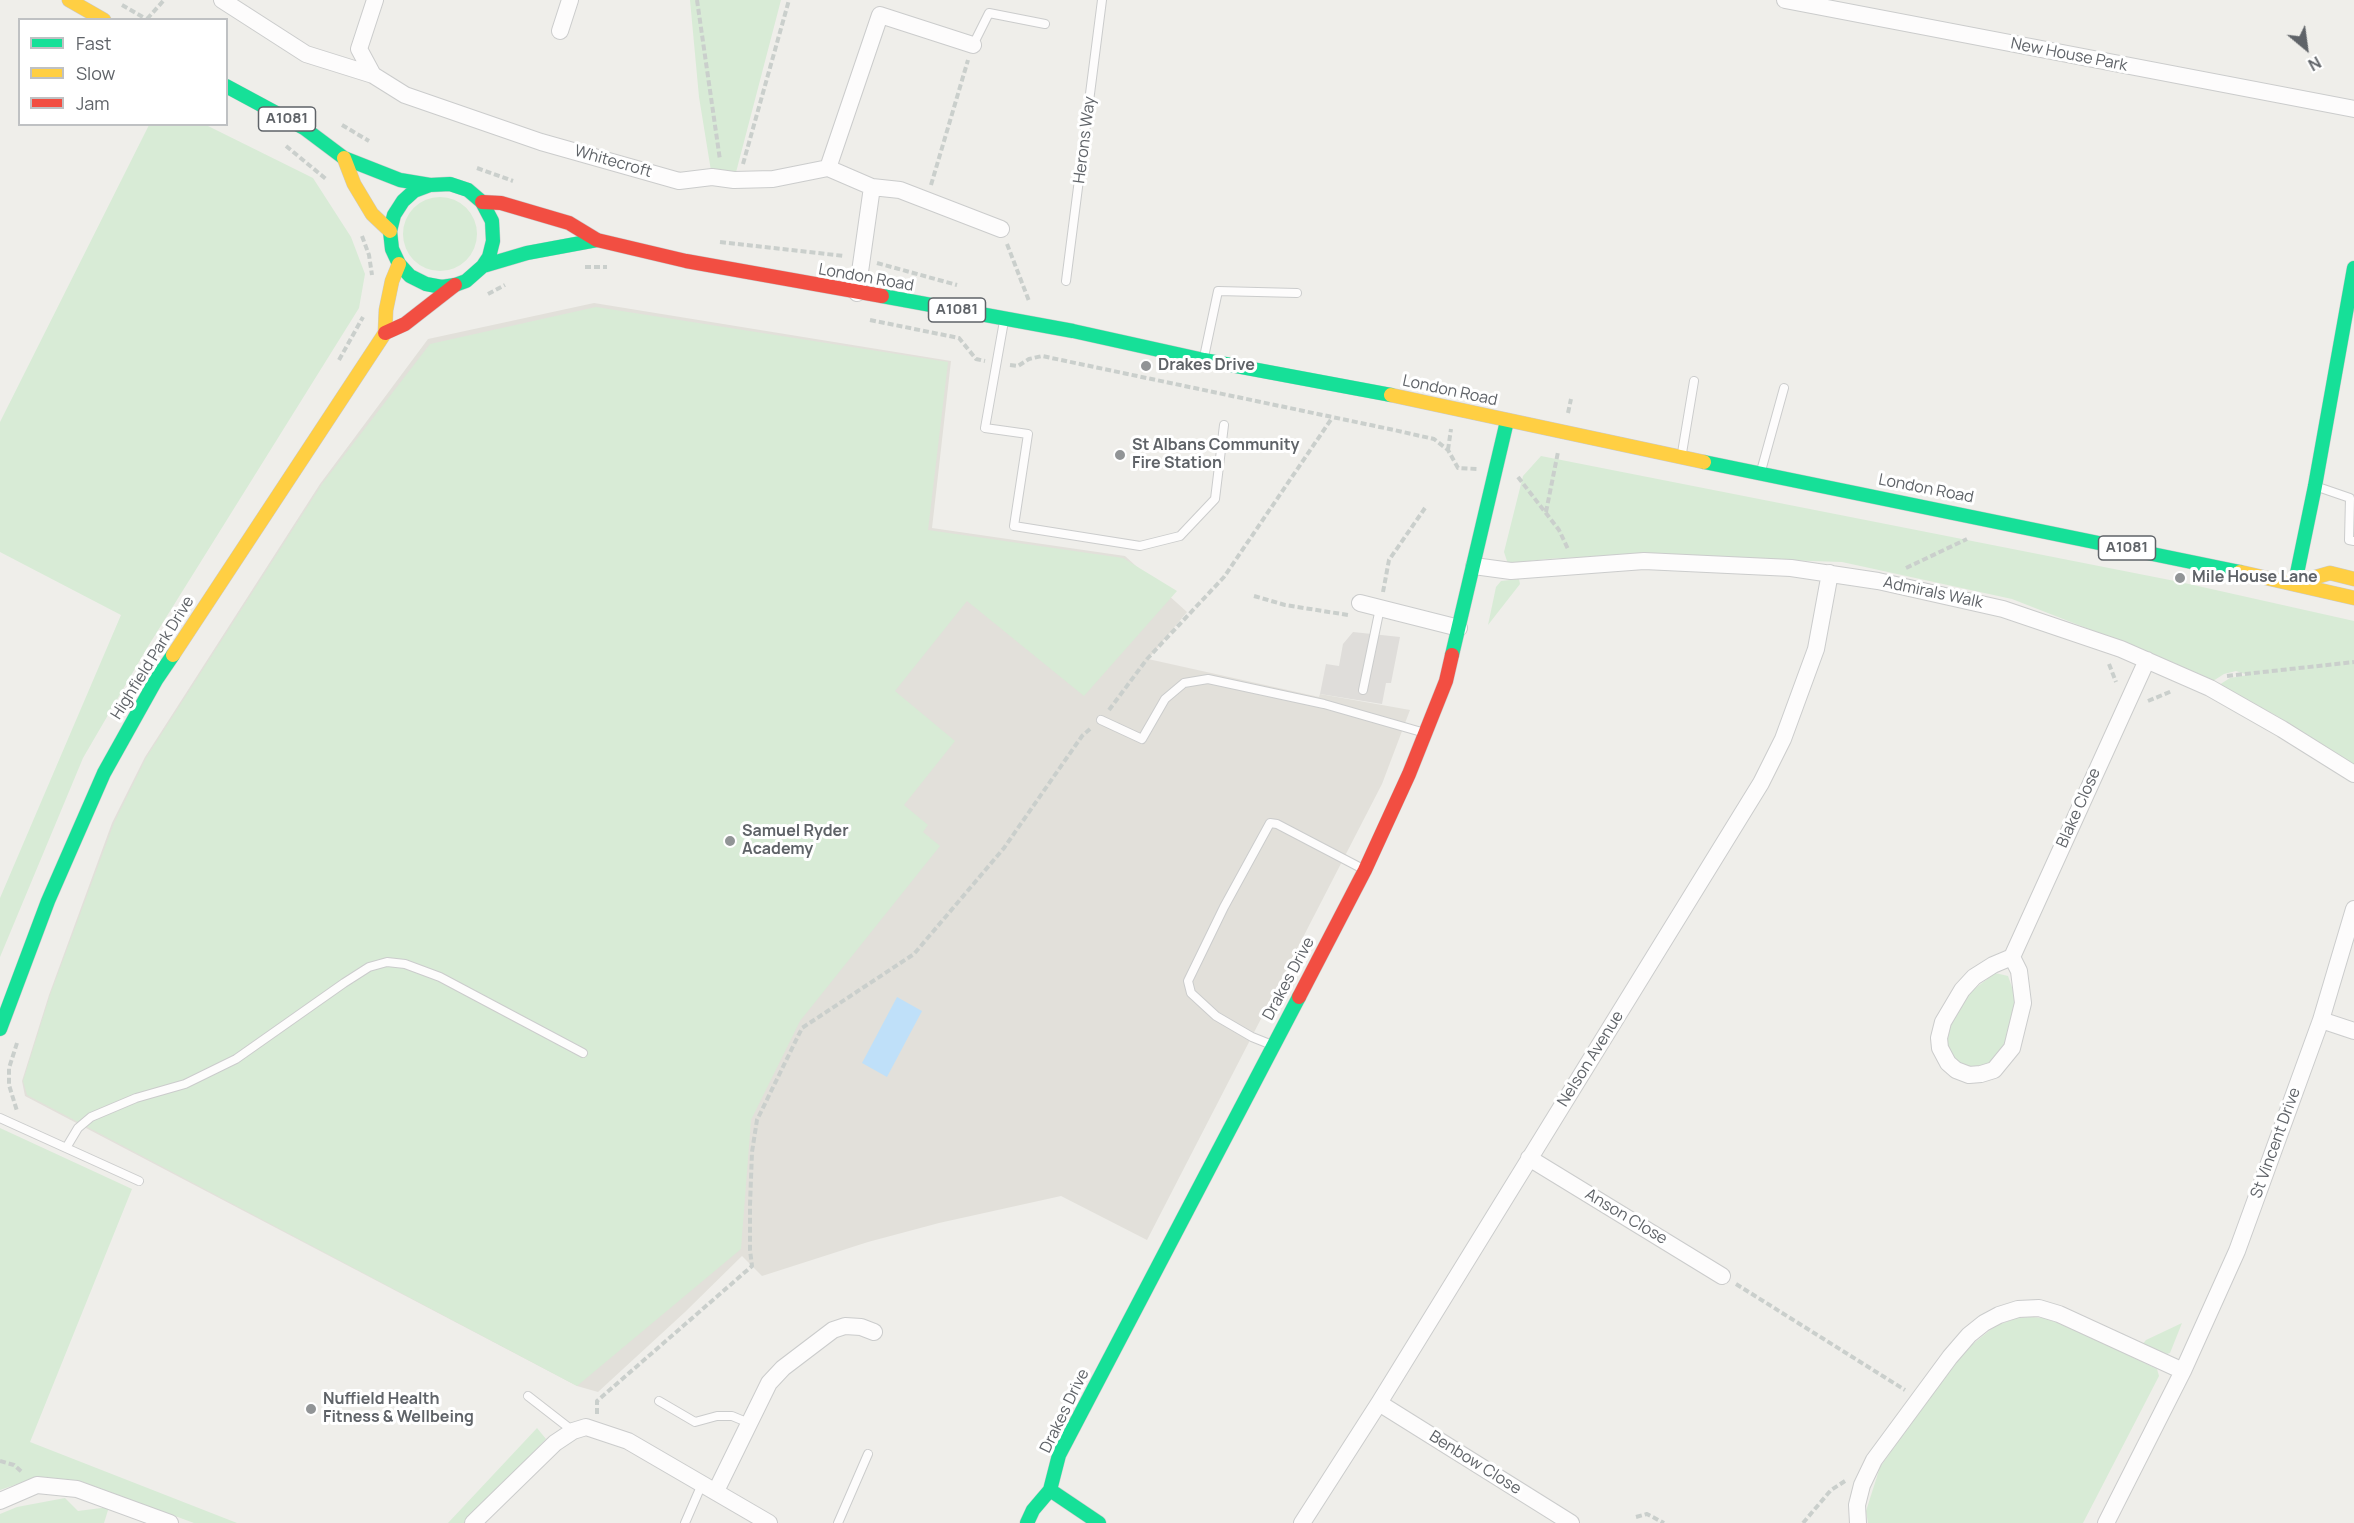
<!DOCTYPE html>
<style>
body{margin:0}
#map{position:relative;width:2354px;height:1523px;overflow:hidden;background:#efeeea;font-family:Manrope,sans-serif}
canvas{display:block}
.legend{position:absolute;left:18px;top:18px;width:210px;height:108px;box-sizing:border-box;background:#fff;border:2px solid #bfc1c3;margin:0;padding:8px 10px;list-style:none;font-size:18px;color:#5f6368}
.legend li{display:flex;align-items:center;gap:12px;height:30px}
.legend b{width:30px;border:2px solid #bfc1c3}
.north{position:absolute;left:2276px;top:18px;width:60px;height:60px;-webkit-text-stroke:4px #fff;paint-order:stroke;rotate:151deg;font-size:16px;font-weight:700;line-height:24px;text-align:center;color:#5f6368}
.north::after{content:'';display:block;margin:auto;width:21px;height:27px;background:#5f6368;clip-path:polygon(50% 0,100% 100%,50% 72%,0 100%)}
</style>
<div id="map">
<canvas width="2354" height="1523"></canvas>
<ul class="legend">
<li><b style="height:8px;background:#16e098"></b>Fast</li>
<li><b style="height:8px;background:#ffcf43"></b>Slow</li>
<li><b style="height:8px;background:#f24e42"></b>Jam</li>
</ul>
<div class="north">N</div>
</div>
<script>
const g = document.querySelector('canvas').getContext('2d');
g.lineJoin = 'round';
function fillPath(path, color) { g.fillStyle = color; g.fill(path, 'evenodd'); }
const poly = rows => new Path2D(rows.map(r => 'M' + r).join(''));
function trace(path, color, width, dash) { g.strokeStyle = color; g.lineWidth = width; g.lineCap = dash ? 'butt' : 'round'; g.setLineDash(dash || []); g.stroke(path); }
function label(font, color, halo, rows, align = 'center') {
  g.font = font + ' Manrope,sans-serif'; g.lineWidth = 6; g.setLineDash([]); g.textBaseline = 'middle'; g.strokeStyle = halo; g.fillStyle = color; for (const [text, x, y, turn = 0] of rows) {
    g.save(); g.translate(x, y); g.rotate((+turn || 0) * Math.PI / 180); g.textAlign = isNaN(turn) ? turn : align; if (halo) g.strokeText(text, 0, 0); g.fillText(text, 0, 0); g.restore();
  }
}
const industrial = poly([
 [1353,632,1400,637,1391,683,1386,683,1382,704,1320,694,1326,664,1339,666,1343,644]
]);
const education = poly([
 [594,303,951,361,932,528,1125,556,1187,612,1148,659,1319,697,1320,694,1410,710,1382,784,1147,1240,1061,1196,939,1223,868,1242,762,1276,742,1256,685,1312,598,1392,577,1386,25,1096,22,1081,49,995,112,823,145,757,320,484,428,339]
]);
const green = poly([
 [690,0,781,0,734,180,712,177,699,97],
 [149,125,206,125,313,178,351,237,365,274,359,308,147,648,83,758,0,957,0,898,121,615,0,552,0,422],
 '403 234a37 37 0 1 1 74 0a37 37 0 1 1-74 0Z',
 [596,307,948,362,928,530,1123,558,1177,591,1084,696,967,601,895,691,955,741,904,805,928,825,923,832,940,846,800,1021,751,1120,741,1249,577,1386,27,1095,23,1081,50,995,114,823,146,758,322,484,430,344],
 [1541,456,2180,582,2354,621,2354,765,2277,716,2219,685,2230,678,2248,675,2236,671,2224,674,2213,681,2150,653,2012,599,1842,562,1625,555,1546,559,1508,564,1504,552,1523,476],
 [1519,579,1520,584,1488,625,1496,587,1501,581],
 [1995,973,2008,976,2014,993,2014,1009,2006,1040,2001,1051,1991,1062,1982,1067,1964,1066,1951,1055,1947,1046,1950,1023,1960,1006,1973,990],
 [0,1128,132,1189,30,1442,237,1523,194,1523,80,1481,35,1478,0,1490],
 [2031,1317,2045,1318,2076,1330,2157,1369,2159,1376,2083,1523,1868,1523,1866,1511,1880,1467,1963,1352,1995,1326,2017,1318],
 [2182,1323,2170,1353,2167,1354,2142,1345,2146,1340],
 [537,1428,546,1439,464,1523,448,1523],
 [65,1498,78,1511,109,1507,104,1523,0,1523,0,1514,17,1507]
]);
const water = poly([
 [897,997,922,1011,887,1077,862,1063]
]);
const path = poly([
 [697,0,720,160],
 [122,5,148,20],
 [147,19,164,0],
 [342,125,369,141],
 [286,146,326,179],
 [743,164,789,0],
 [477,168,513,181],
 [931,185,968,60],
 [362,236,369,255,372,275],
 [720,242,844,256],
 [1007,244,1029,301],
 [877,263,957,285],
 [585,267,607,267],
 [488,294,505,285],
 [870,320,959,338,976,359,985,361],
 [339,360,363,317],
 [1010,365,1018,366,1029,359,1042,356,1394,430,1434,439,1448,450,1458,468,1478,469],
 [1568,413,1571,399],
 [1448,450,1451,429],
 [1518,477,1559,530,1568,549],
 [1546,512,1558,452],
 [1906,568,1967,539],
 [1383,592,1389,560,1425,508],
 [1254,596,1285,605,1348,615],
 [2109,664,2116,682],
 [2227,676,2354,662],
 [2148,701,2172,691],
 [1109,710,1147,659,1224,577,1332,418],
 [17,1043,9,1068,9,1085,17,1111],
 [1736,1284,1905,1390],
 [597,1414,597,1401,752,1266,750,1250,750,1205,752,1152,757,1120,802,1028,914,954,1004,848,1082,736,1091,728],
 [0,1461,14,1465,23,1473],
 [1636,1517,1647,1514,1664,1523],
 [1803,1523,1831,1490,1845,1481]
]);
const lane = poly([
 [973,45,989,13,1045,24],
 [1066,281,1102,0],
 [1004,321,985,428,1028,434,1014,526,1140,546,1180,536,1215,499,1224,425],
 [1204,357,1218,291,1297,293],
 [1682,453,1694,381],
 [1761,471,1784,388],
 [2315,486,2350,498,2349,540,2354,541],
 [1363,690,1380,608],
 [1101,720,1142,739,1165,699,1184,683,1208,679,1324,704,1425,733],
 [1272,1045,1252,1037,1216,1016,1191,993,1188,981,1224,907,1270,823,1277,824,1363,869],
 [0,1118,139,1181],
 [66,1148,78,1128,91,1117,136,1098,185,1084,236,1059,344,983,369,967,387,962,405,964,440,977,583,1053],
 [528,1396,573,1431],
 [659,1401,695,1422,717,1416,732,1416,749,1423],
 [685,1523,702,1484],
 [838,1523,868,1454]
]);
const street = poly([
 [222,0,306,54,373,75],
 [375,0,359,49,373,75,405,95,541,142,679,181,712,177,734,180,773,179,828,168,872,187,857,293],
 [1785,0,2354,109],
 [560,31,570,0],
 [828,168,880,15,973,45],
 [872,187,900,190,1001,229],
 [1474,566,1511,571,1644,561,1791,568,1878,581,2003,609,2121,649,2210,688,2282,729,2354,774],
 [1360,603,1459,628],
 [2012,957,1993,965,1974,977,1962,990,1943,1022,1939,1038,1940,1048,1948,1063,1956,1070,1969,1075,1981,1074,1994,1070,2012,1048,2023,1003,2019,971,2012,957,2147,660],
 [2321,1020,2354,1031],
 [1529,1158,1722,1276],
 [1379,1403,1571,1523],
 [716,1491,769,1383,783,1368,833,1330,845,1326,861,1327,874,1332],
 [0,1501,37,1485,77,1489,170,1523],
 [473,1523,555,1443,573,1431,586,1427,628,1441,769,1523],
 [1302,1523,1379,1403,1761,783,1783,739,1816,649,1830,573],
 [1858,1523,1857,1505,1862,1485,1874,1460,1950,1357,1969,1335,1984,1323,1999,1315,2018,1309,2039,1308,2059,1314,2183,1371],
 [2106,1523,2183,1371,2237,1251,2321,1020,2354,909]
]);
const fast = poly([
 [226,86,304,128,344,158,400,180,430,185,450,184,468,190,482,202,492,221,493,241,489,257,483,266,466,281,455,285,442,287,426,284,410,276,399,264,392,249,390,231,394,215,403,201,414,191,430,185],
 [483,266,527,253,597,240],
 [882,296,1073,331,1204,360,1391,395],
 [1704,462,2240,572],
 [2295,583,2315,486,2354,268],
 [1452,655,1507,421],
 [0,1029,48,901,104,773,156,680,173,655],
 [1050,1490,1099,1523],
 [1027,1523,1033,1510,1050,1490,1059,1455,1299,997]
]);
const slow = poly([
 [69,0,104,20],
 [344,158,354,184,372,214,390,231],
 [1391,395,1704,462],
 [2240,572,2354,598],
 [2295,583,2330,573,2354,579],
 [173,655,385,333,386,310,392,281,399,264]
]);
const jam = poly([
 [482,202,501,203,569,223,597,240,686,261,882,296],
 [385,333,405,324,455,285],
 [1299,997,1365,870,1409,774,1446,681,1452,655]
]);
const markers = [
 [1146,366,6,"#919496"],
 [1120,455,6,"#919496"],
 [2180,578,6,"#919496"],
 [730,841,6,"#919496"],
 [311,1409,6,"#919496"]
];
const shields = [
 [287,119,57],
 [957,310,57],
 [2127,548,57]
];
const shieldNames = [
 ["A1081",287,119],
 ["A1081",957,310],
 ["A1081",2127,548]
];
const streetNames = [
 ["New House Park",2069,55,11],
 ["Herons Way",1085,140,-83],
 ["Whitecroft",613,162,16],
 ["London Road",866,278,10],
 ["London Road",1450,391,12],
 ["London Road",1926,489,11],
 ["Admirals Walk",1933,593,12],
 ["Highfield Park Drive",153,658,-58],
 ["Blake Close",2079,808,-66],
 ["Drakes Drive",1289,979,-62],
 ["Nelson Avenue",1591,1059,-58],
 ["St Vincent Drive",2276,1143,-70],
 ["Anson Close",1626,1217,31],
 ["Drakes Drive",1065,1411,-64],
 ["Benbow Close",1475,1463,32]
];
const poiNames = [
 ["Drakes Drive",1158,366],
 ["St Albans Community",1132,446],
 ["Fire Station",1132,464],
 ["Mile House Lane",2192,578],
 ["Samuel Ryder",742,832],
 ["Academy",742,850],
 ["Nuffield Health",323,1400],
 ["Fitness & Wellbeing",323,1418]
];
fillPath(industrial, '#dfddda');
fillPath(education, '#e2e0da');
fillPath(green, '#d8ebd6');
fillPath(water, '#bfe0f9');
trace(lane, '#cbcccc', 10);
trace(street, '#cbcccc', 18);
trace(fast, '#cacacb', 15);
trace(slow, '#cacacb', 15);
trace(jam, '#cacacb', 15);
trace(path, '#cacfcc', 4, [6, 3]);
trace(lane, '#fdfcfc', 8);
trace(street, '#fdfcfc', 16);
trace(fast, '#16e098', 14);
trace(slow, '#ffcf43', 14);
trace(jam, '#f24e42', 14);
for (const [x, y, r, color] of markers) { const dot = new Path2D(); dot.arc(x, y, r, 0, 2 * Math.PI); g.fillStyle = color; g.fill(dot); trace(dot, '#fff', 2); }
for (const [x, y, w] of shields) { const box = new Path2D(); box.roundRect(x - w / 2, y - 12, w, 24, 4.5); g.fillStyle = '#fff'; g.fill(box); trace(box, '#5f6368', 1.5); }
label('bold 15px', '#5f6368', null, shieldNames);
label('16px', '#5f6368', '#fff', streetNames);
label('bold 16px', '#5f6368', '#fff', poiNames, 'left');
</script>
